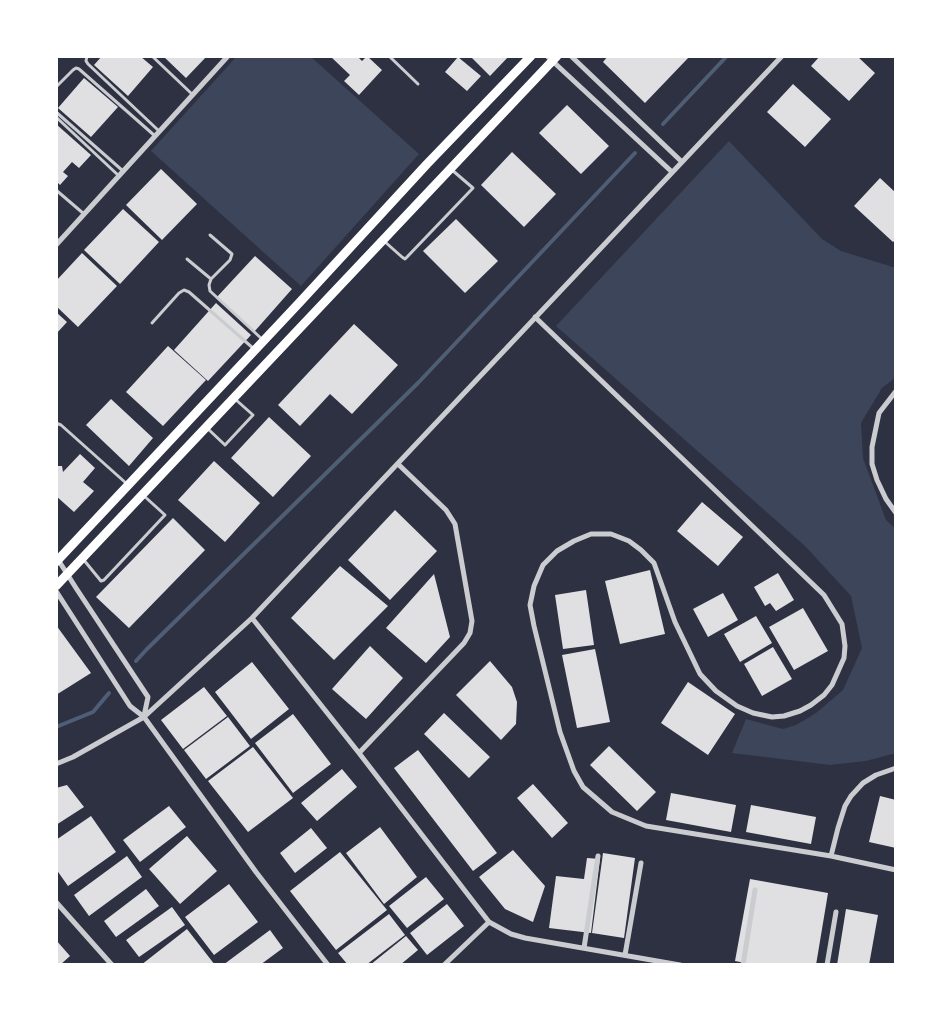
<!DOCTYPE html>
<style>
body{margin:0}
#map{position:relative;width:952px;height:1021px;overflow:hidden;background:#2d3142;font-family:Lato,sans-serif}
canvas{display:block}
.frame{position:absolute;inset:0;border:58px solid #fff;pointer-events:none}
</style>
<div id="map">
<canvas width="952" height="1021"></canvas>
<div class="frame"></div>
</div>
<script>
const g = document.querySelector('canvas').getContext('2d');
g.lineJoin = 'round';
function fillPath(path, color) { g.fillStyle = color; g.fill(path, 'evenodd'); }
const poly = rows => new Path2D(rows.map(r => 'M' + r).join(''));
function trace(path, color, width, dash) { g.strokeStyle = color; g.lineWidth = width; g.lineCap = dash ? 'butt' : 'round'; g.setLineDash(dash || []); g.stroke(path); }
const green = poly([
 [237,56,310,56,419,154,301,286,151,151],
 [729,141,822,239,841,251,896,268,896,377,882,388,861,423,863,458,886,520,896,529,896,753,866,761,830,765,732,753,746,719,783,729,796,725,816,713,843,690,862,648,851,596,805,546,556,326]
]);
const stream = poly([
 [663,124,727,56],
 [136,661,147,649,418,383,635,153],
 [56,727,93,712,109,693]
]);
const building = poly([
 [102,56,140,56,153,67,128,96,94,65],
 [163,56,207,56,186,78],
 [330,56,357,56,362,61,367,56,382,70,359,95,344,81,350,75],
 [470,56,509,56,490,76],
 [608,56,690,56,645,103,603,62],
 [820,56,857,56,875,73,849,101,811,66],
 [458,57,481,76,467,91,445,72],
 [84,78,118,107,91,137,58,108],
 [793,84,831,119,805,147,767,112],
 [567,105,609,146,581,174,539,133],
 [56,124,91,155,79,168,72,162,63,172,68,176,60,185,56,181],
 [512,152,556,194,524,227,481,185],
 [161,169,197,204,162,240,126,205],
 [880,178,896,193,896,239,893,242,854,206],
 [123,209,159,242,120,284,84,250],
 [456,219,498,261,465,293,423,251],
 [82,253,117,286,78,327,56,306,56,281],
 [255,256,292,289,254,332,216,298],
 [216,303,251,335,208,381,174,350],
 [56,312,67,322,56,334],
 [354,324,398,365,352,414,330,394,300,426,278,405],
 [168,346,206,380,163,426,126,392],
 [111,399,153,438,129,466,86,425],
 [269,417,311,456,273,497,231,458],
 [80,454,95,468,83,482,94,491,74,512,56,496,56,466,62,466,63,472],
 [214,461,260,503,225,542,178,500],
 [702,502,743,537,718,566,677,531],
 [395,510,437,551,390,600,348,560],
 [173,518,205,550,129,628,96,597],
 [340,566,388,606,334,660,291,618],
 [650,570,665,634,620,644,605,581],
 [778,573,794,600,776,611,770,603,765,606,754,587],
 [434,574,450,637,426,663,386,628],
 [586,590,594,645,563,649,555,595],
 [723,593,738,620,708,637,693,609],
 [803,608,828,651,794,670,769,627],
 [756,616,772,643,740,662,724,634],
 [56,625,91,673,56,695],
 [370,646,403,678,366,719,332,689],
 [773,647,792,679,762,696,744,664],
 [595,649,610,722,577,728,562,655],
 [490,661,512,687,517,702,516,724,501,740,456,695],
 [252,662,289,709,251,739,215,692],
 [688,682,735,714,708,755,661,723],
 [204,687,227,716,183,749,161,720],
 [444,713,490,757,469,778,424,734],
 [293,714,331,764,293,793,255,743],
 [228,717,250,746,206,779,184,750],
 [609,746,656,792,637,811,590,765],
 [253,747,293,798,248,832,208,781],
 [418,750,497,853,473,871,394,768],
 [342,769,357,787,317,821,301,803],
 [533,784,568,823,552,838,517,798],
 [67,785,84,807,56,825,56,788],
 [671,793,736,805,731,832,666,820],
 [880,796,896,800,896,848,869,842],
 [751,805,816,817,811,844,746,832],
 [169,806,186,827,140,862,123,840],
 [91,816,116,852,68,886,56,869,56,840],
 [380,827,417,877,384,904,346,853],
 [311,828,327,848,295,873,280,853],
 [187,836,217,871,180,904,149,869],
 [513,850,545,886,533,922,505,909,479,877],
 [340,852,387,910,336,950,290,891],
 [603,853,635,858,624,938,592,933],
 [127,856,142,877,89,916,74,895],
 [587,858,600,859,591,933,549,928,556,876,584,879],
 [426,877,444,899,407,928,389,906],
 [750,879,828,893,816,965,756,965,735,961],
 [229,884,258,922,214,955,185,917],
 [146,889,159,906,116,937,104,921],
 [447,904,464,926,427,955,410,933],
 [172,907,185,925,139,957,126,940],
 [846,909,878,915,869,965,837,965],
 [389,914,405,935,366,965,348,965,338,953],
 [187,929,215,965,141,965],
 [270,930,283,948,260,965,223,965],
 [406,936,418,950,400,965,370,965],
 [56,940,70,956,60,965,56,965]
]);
const service = poly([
 [87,56,86,61,88,64,159,131],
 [152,56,193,95],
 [389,56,418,84],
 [56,87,73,70,76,68,79,69,155,136],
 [56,112,123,171],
 [56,117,119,176],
 [56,190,84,214],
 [210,235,232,254,230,260,211,279,209,285,210,291,263,340],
 [384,241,402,257,405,259,407,257,473,188,452,170],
 [187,259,211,279],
 [152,323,179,293,184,290,189,292,254,349],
 [56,423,61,425,127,484],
 [207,428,225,445,253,415,235,399],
 [83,559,101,581,104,580,165,515,143,495]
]);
const minor = poly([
 [547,56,672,172],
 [571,56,682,162],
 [56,245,228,56],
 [535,317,824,595,842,624,845,646,844,658,832,685,824,695,811,705,800,711,784,716,772,717,753,713,737,706,716,691,700,674,675,622,654,563,641,550,629,541,611,534,591,534,574,541,557,551,543,565,534,586,530,605,534,626,560,732,574,771,583,787,612,812,646,826,831,856,896,870],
 [896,391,879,413,872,447,872,464,877,480,886,499,896,513],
 [57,558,76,588,148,697,144,716],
 [56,591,130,706,144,717,256,872,328,965],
 [252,618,359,753,489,922,511,934,525,938,680,965],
 [359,753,464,643,470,633,472,621,455,524,446,510,398,464],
 [56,764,73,757,144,717,252,618,782,56],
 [831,856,838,828,845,806,851,796,863,783,876,775,896,768],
 [56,902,112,965],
 [584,948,598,856],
 [625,955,641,863],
 [444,965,489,922],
 [743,965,755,890],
 [827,965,836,912]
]);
const secondary = poly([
 [56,562,300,302,427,164,531,56],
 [56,586,557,56]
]);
fillPath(green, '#3c4559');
trace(stream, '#4f5d75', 4);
fillPath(building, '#e0e0e3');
trace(service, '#caccd0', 3);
trace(minor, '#caccd0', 5);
trace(secondary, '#fff', 9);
</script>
